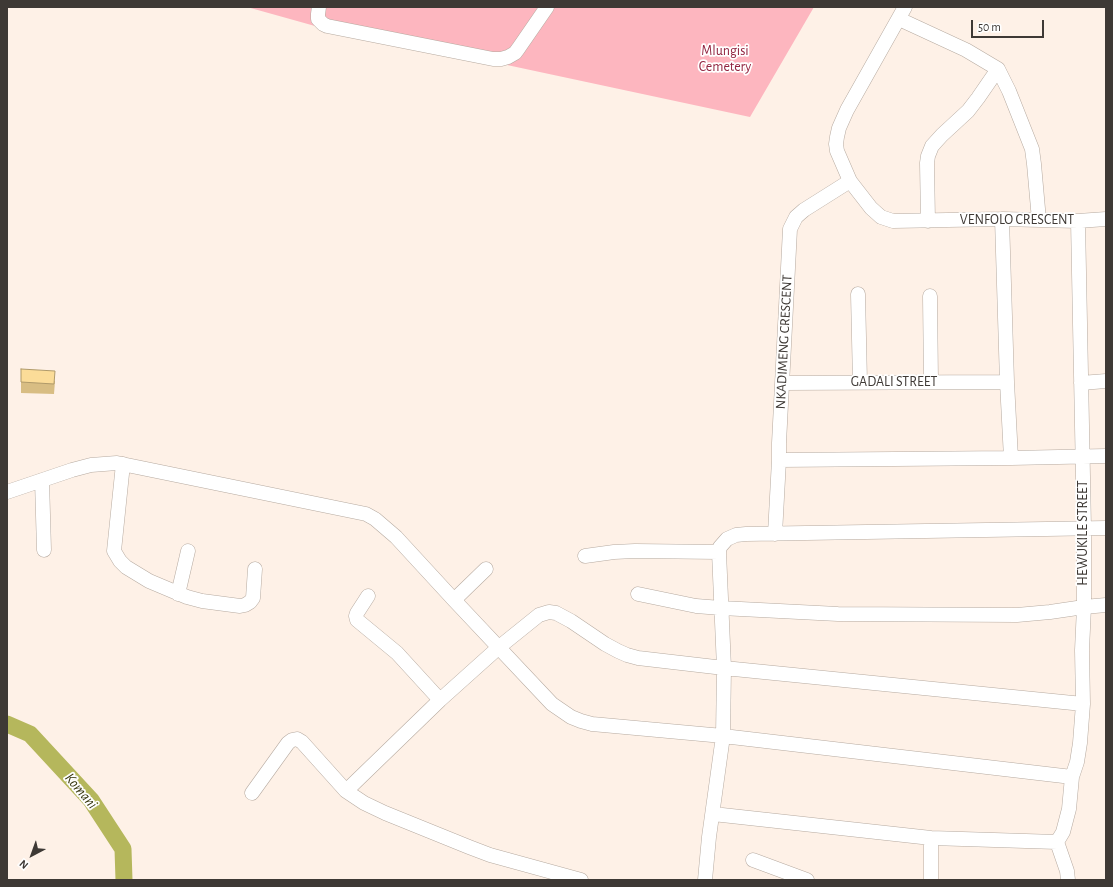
<!DOCTYPE html>
<style>
body{margin:0}
#map{position:relative;width:1113px;height:887px;overflow:hidden;background:#fef1e7;font-family:"Alegreya Sans",sans-serif}
canvas{display:block}
.frame{position:absolute;inset:0;border:8px solid #3e3935;pointer-events:none}
.north{position:absolute;left:12px;top:835px;width:40px;height:40px;-webkit-text-stroke:3px #fff;paint-order:stroke;rotate:221deg;font-size:11px;font-weight:700;line-height:16px;text-align:center;color:#3e3935}
.north::after{content:'';display:block;margin:auto;width:14px;height:18px;background:#3e3935;clip-path:polygon(50% 0,100% 100%,50% 72%,0 100%)}
.scale{position:absolute;left:971px;top:20px;width:73px;height:18px;box-sizing:border-box;border:2px solid #3e3935;border-top:0;padding-left:5px;font-size:12px;line-height:14px;white-space:nowrap;color:#3e3935;-webkit-text-stroke:3px #fff;paint-order:stroke}
</style>
<div id="map">
<canvas width="1113" height="887"></canvas>
<div class="frame"></div>
<div class="north">N</div>
<div class="scale">50 m</div>
</div>
<script>
const g = document.querySelector('canvas').getContext('2d');
g.lineJoin = 'round';
function fillPath(path, color) { g.fillStyle = color; g.fill(path, 'evenodd'); }
const poly = rows => new Path2D(rows.map(r => 'M' + r).join(''));
function trace(path, color, width, dash) { g.strokeStyle = color; g.lineWidth = width; g.lineCap = dash ? 'butt' : 'round'; g.setLineDash(dash || []); g.stroke(path); }
function label(font, color, halo, rows, align = 'center') {
  g.font = font + ' "Alegreya Sans",sans-serif'; g.lineWidth = 3.5; g.setLineDash([]); g.textBaseline = 'middle'; g.strokeStyle = halo; g.fillStyle = color; for (const [text, x, y, turn = 0] of rows) {
    g.save(); g.translate(x, y); g.rotate((+turn || 0) * Math.PI / 180); g.textAlign = isNaN(turn) ? turn : align; if (halo) g.strokeText(text, 0, 0); g.fillText(text, 0, 0); g.restore();
  }
}
const green = poly([
 [247,7,814,7,750,117,507,65,340,33]
]);
const river = poly([
 [7,724,30,734,91,800,123,849,124,880]
]);
const minor = poly([
 [319,7,318,14,318,19,323,24,327,26,493,59,501,59,508,57,515,53,518,49,547,7],
 [905,7,847,110,839,128,837,137,836,144,837,151,850,181,871,208,881,217,893,221,1002,219,1078,221,1106,219],
 [899,19,966,50,998,69,1009,91,1032,149,1034,164,1039,220],
 [1002,219,1007,382,1011,458],
 [928,221,927,163,928,156,932,146,942,135,968,111,978,98,998,69],
 [858,294,860,382],
 [930,296,931,382],
 [782,383,1007,382],
 [1081,383,1106,381],
 [779,460,1011,458,1106,456],
 [123,464,114,551,120,561,126,567,149,581,187,597,202,601,240,606,245,605,250,602,253,598,255,569],
 [42,480,44,550],
 [7,492,72,470,91,465,117,463,366,514,375,519,396,537,454,600,552,704,571,717,581,721,592,724,723,736,1072,777],
 [775,534,779,460,779,443,790,229,796,217,804,210,850,181],
 [585,556,614,552,635,551,719,552],
 [178,594,188,551],
 [638,594,696,606,721,608,838,614,1017,615,1050,612,1084,607,1106,605],
 [368,596,357,613,356,616,357,620,397,653,440,700],
 [454,600,486,569],
 [346,791,440,700,498,648,539,615,549,612,556,613,571,621,605,644,618,651,627,655,638,658,724,668,1083,704],
 [252,793,288,743,292,740,297,739,302,742,346,791,364,803,385,813,469,847,490,855,581,880],
 [713,814,931,838,1057,842],
 [931,838,931,880],
 [1057,842,1063,832,1069,809,1072,777,1077,762,1080,743,1083,704,1082,650,1084,607,1084,528,1078,221],
 [1057,842,1067,871,1068,880],
 [753,860,807,880],
 [705,880,709,837,723,736,724,668,719,552,720,547,727,539,736,535,746,534,1106,528]
]);
const wall = poly([
 [55,381,54,394,21,393,21,382]
]);
const building = poly([
 [21,369,55,371,54,384,21,382,21,369]
]);
const parkNames = [
 ["Mlungisi",725,51],
 ["Cemetery",725,67]
];
const streetNames = [
 ["VENFOLO CRESCENT",1017,220],
 ["NKADIMENG CRESCENT",784,342,-87],
 ["GADALI STREET",894,382],
 ["HEWUKILE STREET",1083,533,-90]
];
const waterNames = [
 ["Komani",81,791,50]
];
fillPath(green, '#fdb6bf');
trace(river, '#b5b75c', 17);
trace(minor, '#b6aaa0', 15);
trace(minor, '#fff', 14);
fillPath(wall, '#d8bd83');
fillPath(building, '#fbdc98');
trace(building, '#b09a6a', 1);
label('14px', '#922541', '#fff', parkNames);
label('14px', '#3e3935', '#fff', streetNames);
label('italic 15px', '#33340c', '#fff', waterNames);
</script>
